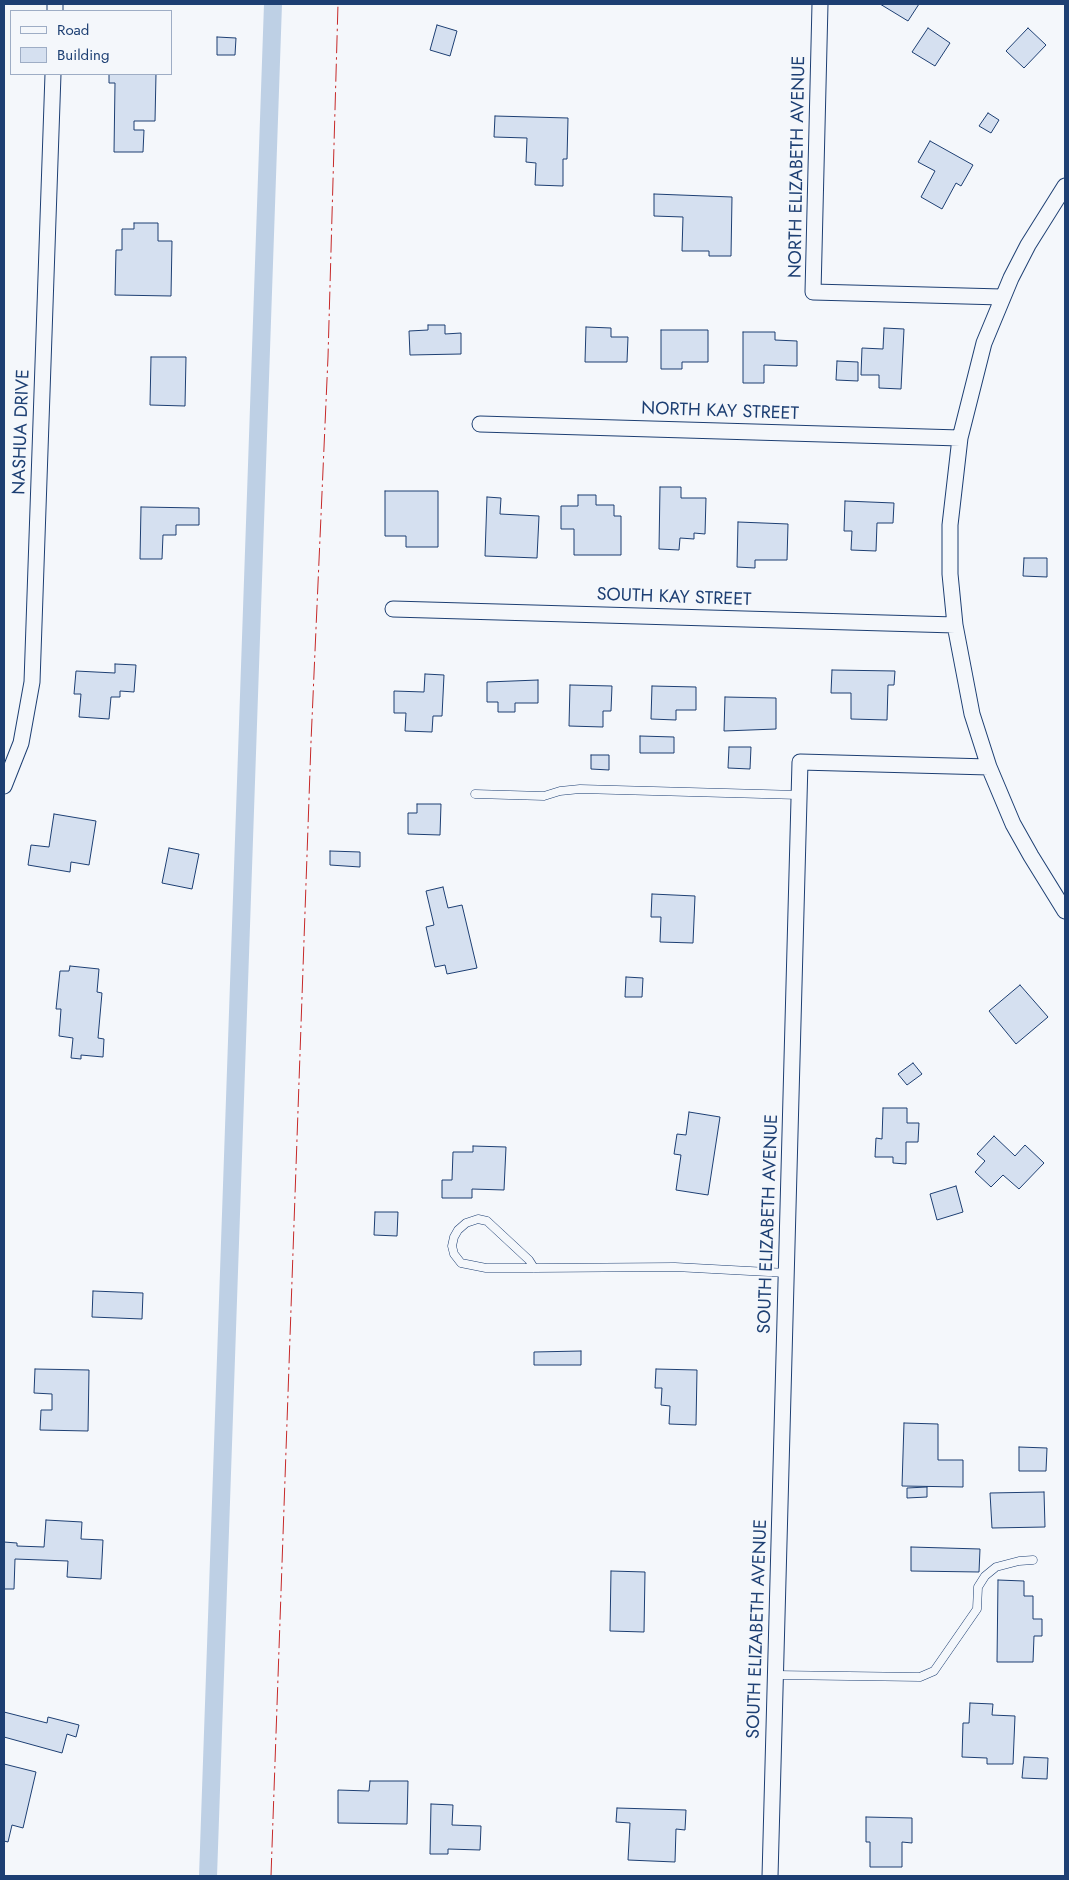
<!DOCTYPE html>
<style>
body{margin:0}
#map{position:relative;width:1069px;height:1880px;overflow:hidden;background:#f4f7fb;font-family:Jost,sans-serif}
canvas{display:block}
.frame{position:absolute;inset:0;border:5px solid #1d3f73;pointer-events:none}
.legend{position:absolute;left:10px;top:10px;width:162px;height:65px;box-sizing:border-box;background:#f4f7fb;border:1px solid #9eadc5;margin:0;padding:6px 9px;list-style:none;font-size:15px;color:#1d3f73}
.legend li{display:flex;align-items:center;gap:10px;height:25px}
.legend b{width:25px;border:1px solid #9eadc5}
</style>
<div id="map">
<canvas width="1069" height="1880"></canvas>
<div class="frame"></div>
<ul class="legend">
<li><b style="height:6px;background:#f4f7fb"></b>Road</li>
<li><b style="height:14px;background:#d5e0f0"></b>Building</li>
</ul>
</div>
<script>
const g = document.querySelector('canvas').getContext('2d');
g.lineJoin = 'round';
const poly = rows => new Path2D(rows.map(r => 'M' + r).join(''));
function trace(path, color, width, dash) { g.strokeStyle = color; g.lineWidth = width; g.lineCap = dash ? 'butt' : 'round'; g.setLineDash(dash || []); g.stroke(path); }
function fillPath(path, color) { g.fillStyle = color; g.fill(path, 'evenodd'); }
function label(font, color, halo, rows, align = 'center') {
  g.font = font + ' Jost,sans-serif'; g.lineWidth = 4; g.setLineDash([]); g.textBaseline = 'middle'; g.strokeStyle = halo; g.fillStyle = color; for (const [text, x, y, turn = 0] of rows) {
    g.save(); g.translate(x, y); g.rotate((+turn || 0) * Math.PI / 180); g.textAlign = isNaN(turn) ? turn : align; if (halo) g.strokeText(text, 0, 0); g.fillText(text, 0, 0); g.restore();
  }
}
const canal = poly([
 [208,1876,273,4]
]);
const building = poly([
 [880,4,919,4,908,21,880,4],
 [437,25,457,31,450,56,430,50,437,25],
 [928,28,950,43,935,66,912,52,928,28],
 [1028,28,1046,45,1024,68,1006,51,1028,28],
 [217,37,236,38,235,55,217,55,217,37],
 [109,74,156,74,155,121,134,121,134,130,144,130,143,152,114,152,115,83,109,83,109,74],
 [988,113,999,120,991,133,979,126,988,113],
 [495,116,568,118,567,159,563,159,563,186,535,185,536,163,526,162,527,138,494,137,495,116],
 [930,141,973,165,961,186,956,183,942,209,921,197,935,171,918,162,930,141],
 [654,194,732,197,731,256,709,256,709,251,682,251,683,217,654,216,654,194],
 [134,223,158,223,158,241,172,241,171,296,115,295,116,250,122,250,122,229,134,229,134,223],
 [428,325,445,325,445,334,461,333,461,354,410,355,409,331,428,330,428,325],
 [586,327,611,328,611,337,628,337,627,362,585,362,586,327],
 [884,328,904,329,901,389,879,388,879,375,861,375,862,348,883,349,884,328],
 [661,330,708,330,708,362,682,362,682,369,661,369,661,330],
 [743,332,775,332,775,340,797,341,797,366,764,365,764,383,743,383,743,332],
 [151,357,186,357,185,406,150,405,151,357],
 [837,361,858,362,858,381,836,380,837,361],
 [660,487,681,487,681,498,706,498,705,534,694,533,694,539,680,538,679,550,659,549,660,487],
 [385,491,438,491,438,547,406,547,406,536,385,536,385,491],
 [578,495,596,495,596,505,614,505,614,516,621,516,621,555,574,555,574,529,561,529,561,506,578,506,578,495],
 [487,497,501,498,500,514,539,516,537,558,485,556,487,497],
 [845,501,894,503,893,523,877,523,876,551,851,550,852,531,844,531,845,501],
 [141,507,199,508,199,525,176,525,176,535,163,535,162,559,140,559,141,507],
 [738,522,788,524,787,560,755,560,755,568,737,567,738,522],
 [1024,558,1047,558,1047,577,1023,576,1024,558],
 [115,664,136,665,134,692,120,691,120,697,111,697,109,719,79,717,81,694,74,694,76,671,115,673,115,664],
 [832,670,895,671,894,685,888,685,887,720,851,719,851,693,831,693,832,670],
 [425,674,444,675,442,716,433,716,432,732,405,731,406,713,394,713,394,691,424,692,425,674],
 [538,680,538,703,515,703,515,712,498,712,498,702,487,702,487,682,538,680],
 [570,685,612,686,611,711,603,711,603,727,569,726,570,685],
 [652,686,696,687,696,710,676,710,676,720,651,719,652,686],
 [725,697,776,698,776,729,724,731,725,697],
 [640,736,674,737,674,753,640,753,640,736],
 [729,747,751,747,750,769,728,768,729,747],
 [591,755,609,755,609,770,591,769,591,755],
 [417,804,441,804,440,835,408,834,408,813,417,813,417,804],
 [54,814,96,821,89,865,71,862,70,872,28,865,31,845,49,847,54,814],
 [169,848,199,854,192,889,162,883,169,848],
 [330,851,360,852,360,867,330,865,330,851],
 [443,887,448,908,462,905,477,968,447,974,445,965,435,967,426,927,434,925,426,891,443,887],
 [652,894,695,896,693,943,660,942,661,917,651,917,652,894],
 [70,966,99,969,97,992,102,993,98,1038,104,1039,103,1057,81,1055,81,1059,71,1058,73,1038,59,1036,61,1009,56,1009,60,971,69,971,70,966],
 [626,977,643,978,642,997,625,997,626,977],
 [1020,985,1048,1017,1016,1044,989,1011,1020,985],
 [913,1063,922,1074,907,1085,898,1074,913,1063],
 [883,1108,907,1108,907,1123,919,1123,918,1142,906,1142,906,1164,893,1163,893,1157,875,1157,876,1138,882,1139,883,1108],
 [689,1112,720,1117,708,1195,676,1190,681,1155,674,1154,677,1134,686,1135,689,1112],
 [994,1136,1015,1156,1025,1145,1044,1163,1019,1189,1003,1175,991,1187,975,1172,985,1161,977,1154,994,1136],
 [473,1146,506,1147,504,1190,472,1189,472,1198,442,1198,442,1180,452,1180,453,1152,473,1152,473,1146],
 [956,1186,963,1212,937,1220,930,1194,956,1186],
 [375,1212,398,1212,397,1236,374,1235,375,1212],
 [93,1291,143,1293,142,1319,92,1317,93,1291],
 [581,1351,581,1365,534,1365,534,1352,581,1351],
 [35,1369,89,1370,88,1431,40,1430,41,1410,52,1410,52,1394,34,1393,35,1369],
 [656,1369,697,1370,696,1425,669,1424,670,1406,661,1405,662,1388,655,1388,656,1369],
 [904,1423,938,1424,938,1460,963,1460,963,1487,902,1486,904,1423],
 [1019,1447,1047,1448,1046,1471,1019,1471,1019,1447],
 [927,1487,927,1497,907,1498,907,1488,927,1487],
 [1044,1492,1045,1527,992,1528,990,1493,1044,1492],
 [46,1520,82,1522,81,1539,103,1540,101,1579,67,1577,68,1561,15,1559,14,1589,4,1589,4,1542,17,1543,17,1546,44,1547,46,1520],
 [911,1547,980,1549,979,1572,911,1571,911,1547],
 [611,1571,645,1572,644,1632,610,1631,611,1571],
 [998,1580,1024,1581,1024,1596,1033,1596,1033,1619,1042,1619,1042,1636,1034,1636,1033,1662,997,1662,998,1580],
 [970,1703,993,1704,992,1715,1015,1716,1013,1764,987,1764,987,1758,962,1757,963,1723,969,1723,970,1703],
 [4,1712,47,1723,48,1717,79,1725,76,1737,67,1734,62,1753,4,1737,4,1712],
 [1024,1757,1048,1758,1047,1779,1022,1778,1024,1757],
 [4,1764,36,1772,23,1828,12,1825,8,1842,4,1841,4,1764],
 [370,1781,408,1781,407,1824,338,1823,338,1790,369,1791,370,1781],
 [431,1804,453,1805,452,1825,481,1826,480,1850,448,1849,448,1854,430,1854,431,1804],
 [617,1808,686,1810,685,1830,676,1829,675,1862,628,1860,630,1823,616,1822,617,1808],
 [866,1817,912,1818,912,1843,902,1842,902,1867,870,1867,870,1842,866,1842,866,1817]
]);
const service = poly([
 [475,794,544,796,560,791,580,789,799,795],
 [534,1268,529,1260,487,1221,478,1219,466,1223,458,1230,454,1237,452,1246,454,1254,461,1263,486,1268,534,1268,675,1267,787,1273],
 [776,1675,920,1677,934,1671,977,1609,978,1587,985,1576,996,1567,1019,1561,1033,1560]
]);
const minor = poly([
 [820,4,813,292,1002,297],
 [55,11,55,4],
 [1065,186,1028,245,1011,278,984,343,960,438,950,525,950,574,955,625,972,714,989,767,1013,824,1031,856,1065,911],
 [480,424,960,438],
 [393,609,955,625],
 [4,786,21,743,32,682,53,74],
 [770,1876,800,762,989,767]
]);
const power = poly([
 [271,1876,311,742,328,357,338,4]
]);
const streetNames = [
 ["NORTH ELIZABETH AVENUE",798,167,-89],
 ["NORTH KAY STREET",720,412,2],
 ["NASHUA DRIVE",22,432,-88],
 ["SOUTH KAY STREET",674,598,2],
 ["SOUTH ELIZABETH AVENUE",769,1224,-88],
 ["SOUTH ELIZABETH AVENUE",758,1629,-88]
];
trace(canal, '#bed0e5', 18);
fillPath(building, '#d5e0f0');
trace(building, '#1d3f73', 1);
trace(service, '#1d3f73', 9);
trace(minor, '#1d3f73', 17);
trace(service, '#f4f7fb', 8);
trace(minor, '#f4f7fb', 15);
trace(power, '#c62828', 1, [18, 4, 2.5, 4]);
label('18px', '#1d3f73', '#f4f7fb', streetNames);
</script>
